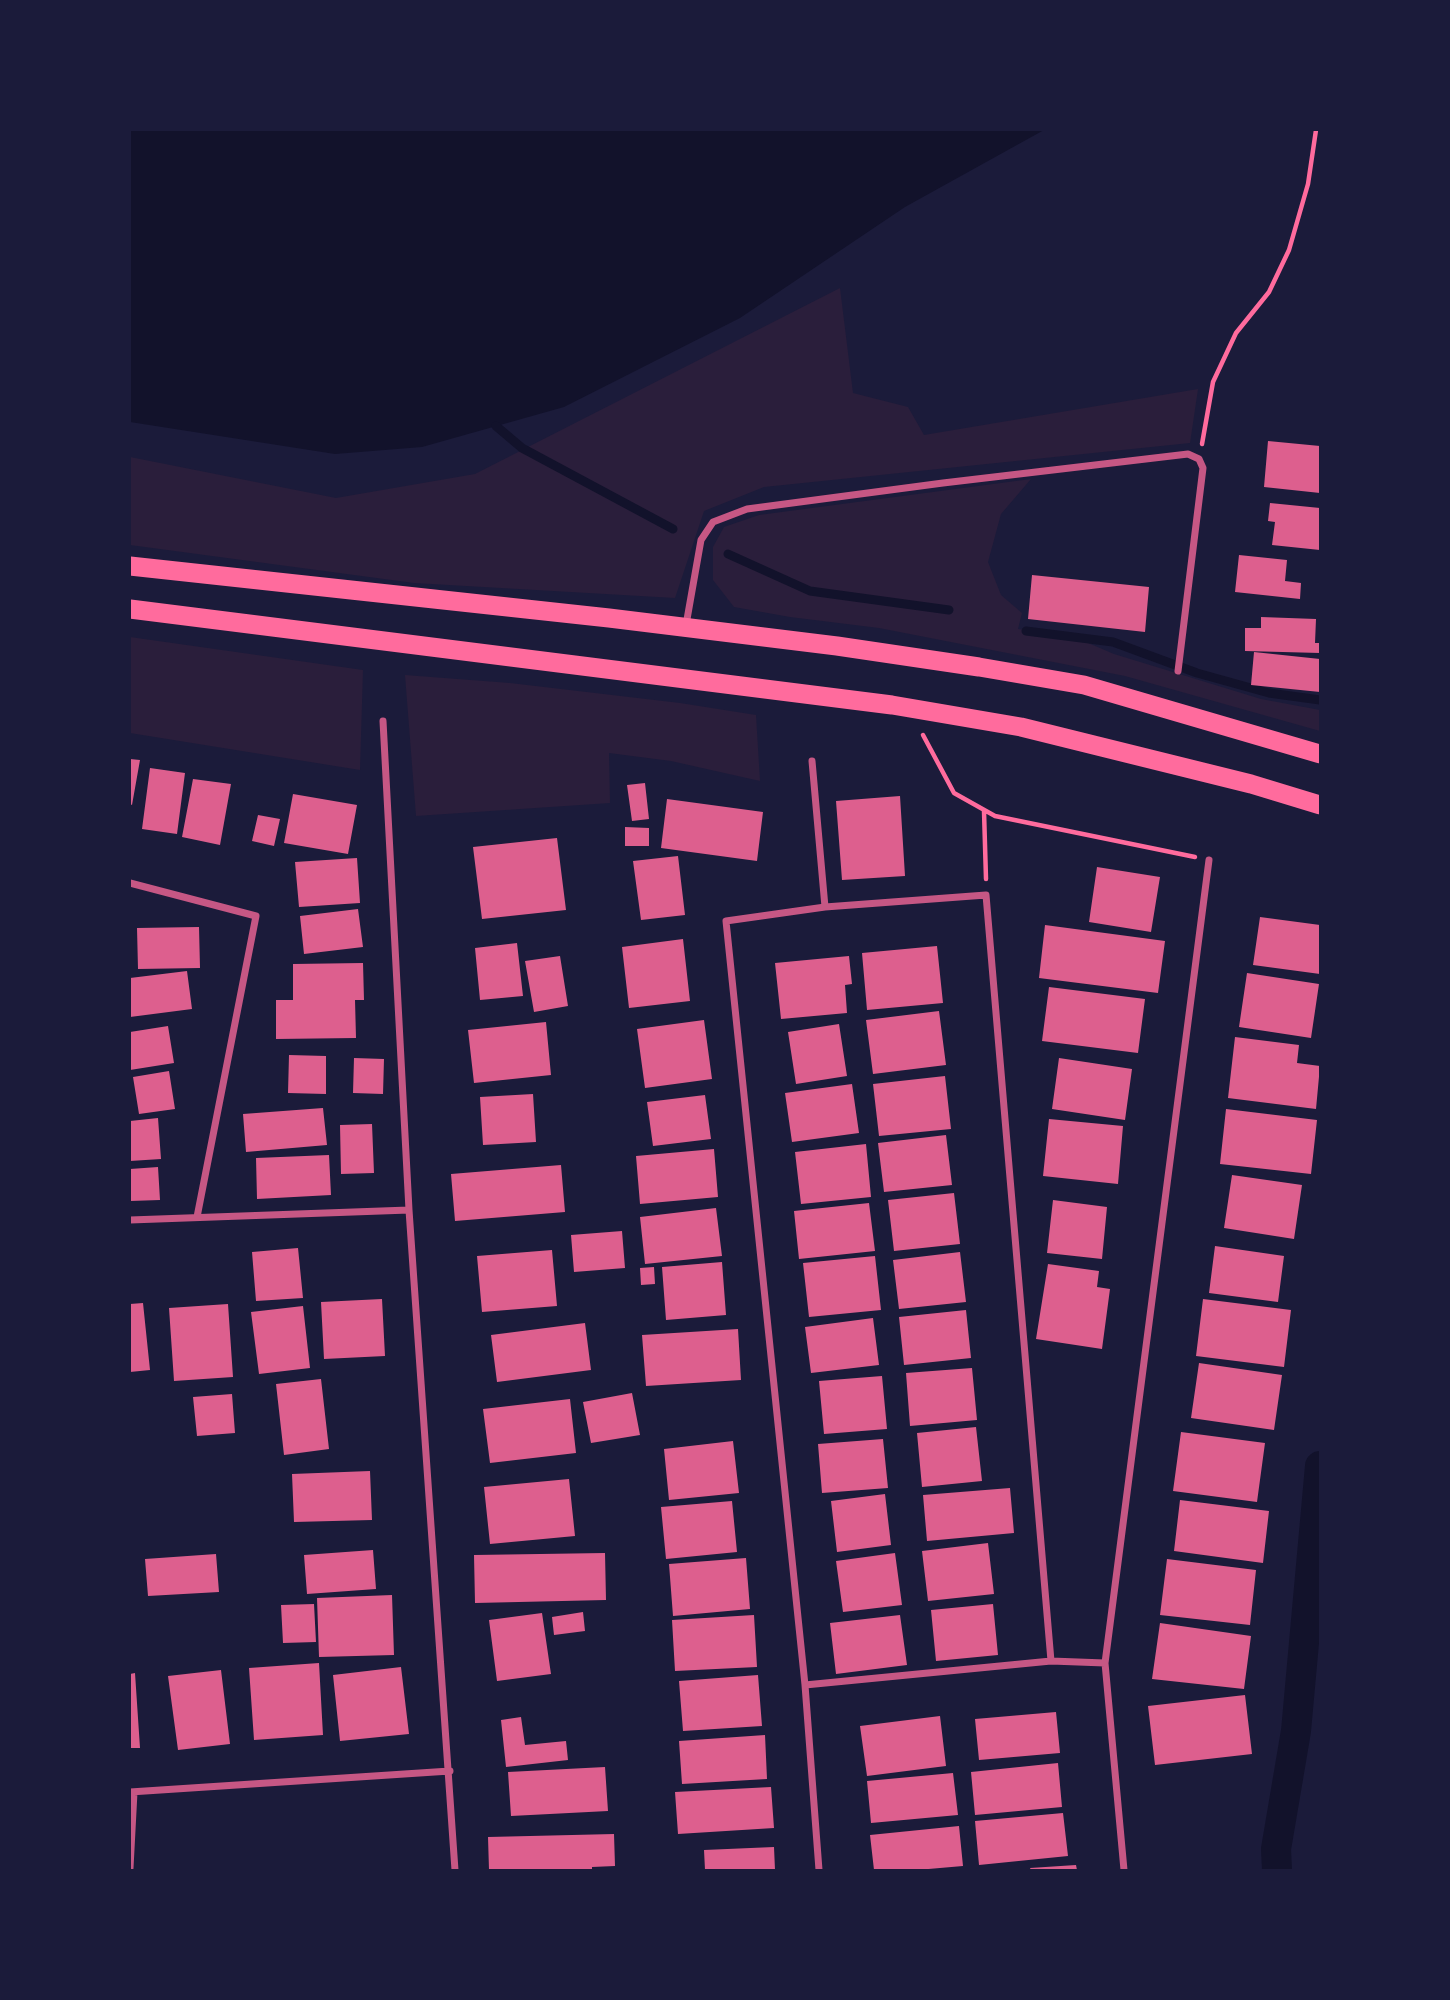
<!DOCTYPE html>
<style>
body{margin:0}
#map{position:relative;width:1450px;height:2000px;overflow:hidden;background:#1b1b3a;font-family:"Asap Condensed",sans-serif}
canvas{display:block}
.frame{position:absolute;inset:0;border:131px solid #1b1b3a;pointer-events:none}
</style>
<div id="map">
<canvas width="1450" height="2000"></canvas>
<div class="frame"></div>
</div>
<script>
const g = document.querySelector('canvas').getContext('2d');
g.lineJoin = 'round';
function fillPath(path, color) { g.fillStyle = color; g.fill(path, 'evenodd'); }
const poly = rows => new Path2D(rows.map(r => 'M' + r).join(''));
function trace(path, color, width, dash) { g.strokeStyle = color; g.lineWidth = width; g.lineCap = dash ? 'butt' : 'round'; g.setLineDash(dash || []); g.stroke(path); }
const green = poly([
 [840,288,853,393,908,407,924,435,1198,389,1190,443,764,487,704,511,675,598,414,583,130,545,130,457,336,498,475,474],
 [1031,479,1001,514,988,562,1001,595,1022,613,1018,629,1074,637,1114,654,1261,699,1320,710,1320,731,1125,676,879,628,790,617,734,607,713,580,713,547,724,527,759,515],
 [130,637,363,670,360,770,130,733],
 [405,675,510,683,680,703,756,715,760,781,671,761,609,753,610,803,416,816]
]);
const water = poly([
 [130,130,1044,130,905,207,740,318,564,407,422,447,335,454,130,422]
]);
const stream = poly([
 [496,426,522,448,673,529],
 [728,554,810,591,949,610],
 [1026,631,1113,642,1197,673,1269,693,1320,700]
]);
const canal = poly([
 [1277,1870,1276,1849,1296,1731,1320,1466]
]);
const building = poly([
 [1268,441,1320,446,1320,493,1264,487],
 [1270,503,1320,508,1320,550,1272,545,1275,522,1268,521],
 [1239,555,1287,560,1285,581,1301,583,1300,599,1235,592],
 [1032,575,1149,587,1145,632,1028,619],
 [1261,617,1316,619,1315,643,1320,643,1320,653,1245,651,1245,628,1261,628],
 [1254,652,1320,659,1320,692,1251,685],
 [130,759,140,760,132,805,130,804],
 [150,768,185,773,177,834,142,829],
 [193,779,231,784,220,845,182,837],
 [645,783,649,819,632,821,627,785],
 [293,794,357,805,348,854,284,843],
 [900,796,905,876,842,880,836,801],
 [667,799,763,812,757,861,661,848],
 [258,815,280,819,274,846,252,841],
 [625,827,649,828,649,846,625,846],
 [557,838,566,910,482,919,473,847],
 [678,856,685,915,641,920,633,861],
 [357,858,360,903,299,907,295,862],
 [1097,867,1160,877,1151,932,1089,922],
 [358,909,363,947,304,954,300,916],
 [1260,917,1320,925,1320,974,1253,965],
 [1045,925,1165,941,1158,993,1039,978],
 [199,927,200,968,138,969,137,928],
 [683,939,690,1001,629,1008,622,947],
 [517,943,523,996,480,1000,475,948],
 [937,946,943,1003,867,1010,862,953],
 [560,956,568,1006,534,1012,525,961],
 [849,956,852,984,845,985,847,1013,781,1019,775,963],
 [363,963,364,1000,355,1000,356,1038,276,1039,276,1000,293,1000,293,964],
 [187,971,192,1009,130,1017,130,978],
 [1247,973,1319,984,1311,1038,1239,1027],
 [1049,987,1145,999,1138,1053,1042,1041],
 [939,1011,946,1065,873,1074,866,1020],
 [704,1020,712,1079,645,1088,637,1029],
 [546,1022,551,1075,474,1083,468,1030],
 [839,1024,847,1076,796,1084,788,1032],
 [168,1026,174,1063,130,1070,130,1032],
 [1235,1037,1299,1045,1297,1063,1320,1066,1316,1109,1228,1098],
 [289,1055,326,1056,326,1094,288,1093],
 [354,1058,384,1059,383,1094,353,1093],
 [1059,1058,1132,1069,1125,1120,1052,1109],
 [169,1071,175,1109,139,1114,133,1077],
 [945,1076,951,1129,879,1136,873,1084],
 [852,1084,859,1133,792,1142,785,1093],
 [533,1094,536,1142,483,1145,480,1097],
 [705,1095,711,1139,653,1146,647,1102],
 [323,1108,327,1145,246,1152,243,1114],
 [1226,1109,1317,1120,1311,1174,1220,1164],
 [158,1118,161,1159,130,1161,130,1121],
 [1049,1119,1123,1126,1118,1184,1043,1176],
 [372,1124,374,1173,341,1174,340,1125],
 [946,1135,952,1185,884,1192,878,1143],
 [866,1144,871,1197,801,1204,795,1152],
 [714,1149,718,1197,640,1204,636,1156],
 [329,1155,331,1195,257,1199,256,1158],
 [561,1165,565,1212,455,1221,451,1174],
 [158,1167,160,1200,130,1201,130,1169],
 [1232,1175,1302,1185,1294,1239,1224,1228],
 [954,1193,960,1244,894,1251,888,1200],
 [1053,1200,1107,1207,1102,1259,1047,1253],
 [869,1203,875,1251,799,1259,794,1211],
 [716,1208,722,1256,645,1264,640,1217],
 [622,1231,625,1268,574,1272,571,1235],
 [1215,1246,1284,1256,1278,1302,1209,1293],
 [298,1248,303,1298,256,1301,252,1252],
 [552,1250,557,1306,482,1312,477,1256],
 [960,1252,966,1302,899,1309,893,1260],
 [875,1256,881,1310,809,1317,803,1263],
 [722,1262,726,1315,666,1320,662,1267],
 [1048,1264,1099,1271,1097,1287,1110,1289,1102,1349,1036,1339],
 [654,1267,655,1284,641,1285,640,1268],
 [382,1299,385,1356,324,1359,321,1302],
 [1203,1299,1291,1310,1284,1367,1196,1356],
 [143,1303,150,1370,130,1372,130,1304],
 [228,1304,233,1377,174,1381,169,1308],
 [303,1306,310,1368,259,1374,251,1312],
 [966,1310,971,1358,904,1365,899,1317],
 [873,1318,879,1365,811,1373,805,1327],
 [585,1323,591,1370,497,1382,491,1335],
 [738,1329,741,1380,646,1386,642,1335],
 [1199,1363,1282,1375,1274,1430,1191,1418],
 [972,1368,977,1420,910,1426,906,1373],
 [882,1376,887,1429,824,1434,819,1381],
 [321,1379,329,1449,284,1455,276,1384],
 [632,1393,640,1435,591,1443,583,1402],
 [232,1394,235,1433,197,1436,193,1397],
 [570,1399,576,1453,490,1463,483,1409],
 [976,1427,982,1481,922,1487,917,1433],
 [1181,1432,1265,1443,1257,1502,1173,1491],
 [883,1439,888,1488,822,1493,818,1444],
 [733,1441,739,1493,669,1500,664,1449],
 [370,1471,372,1520,294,1522,292,1474],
 [569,1479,575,1536,490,1544,484,1487],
 [1010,1488,1014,1533,927,1541,923,1495],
 [885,1494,891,1545,837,1552,831,1501],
 [1180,1500,1269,1511,1263,1563,1174,1551],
 [732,1501,737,1552,666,1559,661,1507],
 [988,1543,994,1594,928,1601,922,1551],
 [373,1550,376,1589,307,1594,304,1555],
 [605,1553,606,1600,475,1603,474,1555],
 [895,1553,902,1605,843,1612,836,1561],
 [216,1554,219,1592,148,1596,145,1559],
 [746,1558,750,1609,673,1616,669,1564],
 [1167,1559,1256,1570,1250,1625,1160,1615],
 [392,1595,394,1655,319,1657,317,1598],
 [314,1604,316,1642,283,1643,281,1605],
 [993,1604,998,1655,936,1661,931,1610],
 [583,1612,585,1631,554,1635,552,1617],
 [542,1613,551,1674,497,1681,489,1620],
 [754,1615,757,1667,675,1671,672,1620],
 [900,1615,907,1665,836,1674,830,1623],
 [1160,1623,1251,1636,1244,1689,1152,1679],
 [319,1663,323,1735,254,1740,249,1668],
 [401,1667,409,1734,340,1741,333,1675],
 [221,1670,230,1744,178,1750,168,1676],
 [135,1673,140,1748,130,1748,130,1674],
 [758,1675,762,1726,683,1731,679,1681],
 [1245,1695,1252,1754,1155,1765,1148,1706],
 [1056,1712,1060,1753,979,1760,975,1719],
 [940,1716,946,1766,867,1776,860,1726],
 [521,1717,525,1745,566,1741,568,1760,506,1767,501,1720],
 [765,1735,767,1779,682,1784,679,1741],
 [1058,1763,1062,1807,975,1815,971,1772],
 [605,1767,608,1811,511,1816,508,1772],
 [953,1773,958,1815,871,1823,867,1781],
 [771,1787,774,1828,678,1834,675,1792],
 [1063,1813,1068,1856,979,1865,975,1821],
 [959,1826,963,1866,917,1870,874,1870,870,1835],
 [614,1834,615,1866,592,1867,592,1870,489,1870,488,1837],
 [774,1847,775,1870,705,1870,704,1850],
 [1076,1865,1077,1870,1031,1870,1030,1868]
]);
const path = poly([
 [1202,444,1213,382,1236,333,1269,292,1289,250,1308,184,1316,130],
 [923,735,954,793,995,816,1195,857],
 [984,811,986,879]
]);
const minor = poly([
 [686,625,701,540,713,522,747,509,943,483,1188,454,1199,459,1203,468,1178,671],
 [383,721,409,1210,455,1870],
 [812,761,825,907],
 [130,883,256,916,197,1217],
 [130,1220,409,1210],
 [1105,1663,1209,860],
 [805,1685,1051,1661],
 [130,1792,450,1771],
 [130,1868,134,1792],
 [819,1870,805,1685,726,921,825,907,986,895,1051,1661,1105,1663,1124,1870]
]);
const trunk = poly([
 [130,566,609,618,837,646,979,667,1084,685,1320,754],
 [130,609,892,705,1021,727,1251,784,1320,805]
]);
fillPath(green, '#2a1e3b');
fillPath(water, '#12122b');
trace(stream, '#12122b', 9);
trace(canal, '#12122b', 30);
fillPath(building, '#dd5f8e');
trace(path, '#ff6b9d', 4.5);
trace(minor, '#c65784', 7);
trace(trunk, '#ff6b9d', 19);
</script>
